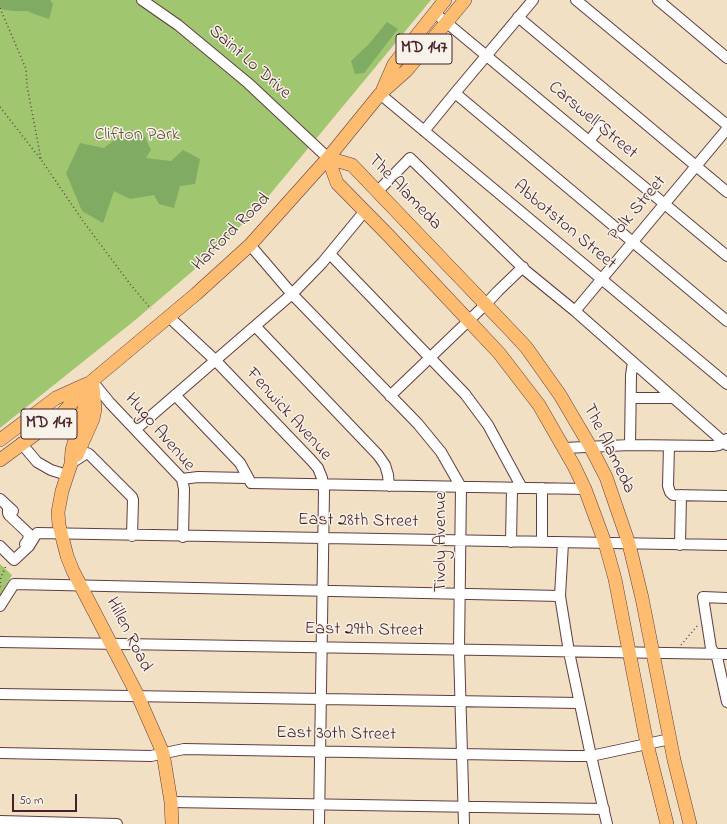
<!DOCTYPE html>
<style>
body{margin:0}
#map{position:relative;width:727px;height:824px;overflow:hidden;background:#f1e0c3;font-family:"Indie Flower",sans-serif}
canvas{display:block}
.scale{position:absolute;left:12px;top:794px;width:65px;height:18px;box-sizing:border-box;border:2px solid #4a1f2b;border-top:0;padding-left:5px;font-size:12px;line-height:14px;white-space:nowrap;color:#4a1f2b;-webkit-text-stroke:3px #f7f3e8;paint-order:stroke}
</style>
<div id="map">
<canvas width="727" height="824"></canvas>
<div class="scale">50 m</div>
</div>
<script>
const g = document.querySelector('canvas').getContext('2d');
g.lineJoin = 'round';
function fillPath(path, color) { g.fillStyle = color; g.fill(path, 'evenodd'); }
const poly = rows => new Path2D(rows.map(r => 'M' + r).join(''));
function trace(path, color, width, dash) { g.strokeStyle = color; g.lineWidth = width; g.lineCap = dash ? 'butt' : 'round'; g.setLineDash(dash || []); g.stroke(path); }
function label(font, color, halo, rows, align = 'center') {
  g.font = font + ' "Indie Flower",sans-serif'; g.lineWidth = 3; g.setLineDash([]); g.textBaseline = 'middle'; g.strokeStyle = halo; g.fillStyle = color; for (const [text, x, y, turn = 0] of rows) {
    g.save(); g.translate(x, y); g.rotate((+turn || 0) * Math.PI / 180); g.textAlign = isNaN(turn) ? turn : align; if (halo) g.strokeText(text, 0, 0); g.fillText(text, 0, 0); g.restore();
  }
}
const green = poly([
 [0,0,431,0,257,210,201,264,134,321,0,428],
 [0,564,12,575,0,595]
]);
const forest = poly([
 [0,0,50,0,53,4,49,19,37,15,27,11,12,11,0,9],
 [387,22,398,29,364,73,355,74,351,61,369,44],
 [131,130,142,131,151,150,146,158,171,161,183,150,200,159,195,184,180,186,174,208,159,204,154,195,130,199,114,191,103,223,82,211,66,173,80,143,104,148,114,140]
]);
const path = poly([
 [0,8,26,69,27,86,41,159],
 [0,107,42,161,83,221,130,284,151,309],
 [0,587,1,577,6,566],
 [681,645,698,625]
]);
const minor = poly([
 [142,0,178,25,248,83,328,158],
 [533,0,455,93,727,321],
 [576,0,727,125],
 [658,0,727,58],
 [435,13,727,256],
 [518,17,727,192],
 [380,94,727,384],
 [424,131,455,93],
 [589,141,601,126],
 [378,191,410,158,526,271,575,311,727,445],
 [250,245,292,294,418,424,441,452,461,487,459,650,464,824],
 [330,254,465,394,488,425,522,488],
 [575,311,727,129],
 [169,317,215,360,311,460,318,468,322,478,324,491,319,824],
 [256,327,378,455,385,465,388,475,389,486],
 [92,381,110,403,182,479,184,489,183,537],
 [175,395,240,463,251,483,585,489],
 [390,396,486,304,498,291,523,267],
 [631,398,674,398],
 [136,429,292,294,322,263,364,212],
 [21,443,37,462,51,470,67,475],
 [630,445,631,375,633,362],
 [669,446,668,486,670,492,673,495,727,496],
 [564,448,630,445,713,446,719,445,727,439],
 [73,462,87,453,89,454,132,497,133,500,132,536],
 [182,479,198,477,248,478],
 [0,499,13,511],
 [8,507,8,513,9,515,29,534,28,540,25,544],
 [511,542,512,488],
 [542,542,542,488],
 [563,543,560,596,569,652,591,756,607,824],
 [680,545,681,495],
 [0,546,14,560,29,546,37,533,727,545],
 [727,598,703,597,711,648,717,657,727,702],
 [0,606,14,584,560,596],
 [0,642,727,654],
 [0,694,579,703],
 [0,753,151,756,184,749,571,756,591,756,670,739],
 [171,802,604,809],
 [0,821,117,824]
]);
const major = poly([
 [383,89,394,64,445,0],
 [328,158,352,165,510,330,526,347,560,395,590,446,606,477,629,544,642,598,674,760,690,824],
 [328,158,337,183,390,237,499,353,539,405,574,466,585,489,605,543,615,579,647,744,667,824],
 [91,385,72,450,71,464,62,491,58,512,59,525,67,556,73,571,138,696,163,753,171,802,172,824],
 [0,440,56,398,87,384],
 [77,455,93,419,95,409,93,387],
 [0,460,60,416,92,381,196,294,250,245,328,158,380,94,406,71,465,0]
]);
const shields = [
 [424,49,56],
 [49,424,56]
];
const shieldNames = [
 ["MD 147",424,49],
 ["MD 147",49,424]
];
const streetNames = [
 ["Saint Lo Drive",249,63,41],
 ["Carswell Street",592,121,40],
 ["The Alameda",404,193,46],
 ["Polk Street",638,209,-50],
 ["Abbotston Street",564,226,40],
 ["Harford Road",232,233,-45],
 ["Fenwick Avenue",288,415,48],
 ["Hugo Avenue",159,433,49],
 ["The Alameda",608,449,64],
 ["East 28th Street",358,522,1],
 ["Tivoly Avenue",442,542,-90],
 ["East 29th Street",364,631,1],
 ["Hillen Road",128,635,63],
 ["East 30th Street",336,735,1]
];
const parkNames = [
 ["Clifton Park",137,136]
];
fillPath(green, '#a0c670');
fillPath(forest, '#80ab62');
trace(minor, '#633c42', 12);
trace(major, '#633c42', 14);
trace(path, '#633c42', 1.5, [1, 3]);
trace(minor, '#fff', 10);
trace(major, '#fdbc6f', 13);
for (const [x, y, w] of shields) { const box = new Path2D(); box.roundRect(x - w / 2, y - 15, w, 30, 3); g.fillStyle = '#f7f3e8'; g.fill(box); trace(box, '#4a1f2b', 1); }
label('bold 17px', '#4a1f2b', null, shieldNames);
label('18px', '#4a1f2b', '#f7f3e8', streetNames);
label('18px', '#645140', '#f7f3e8', parkNames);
</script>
